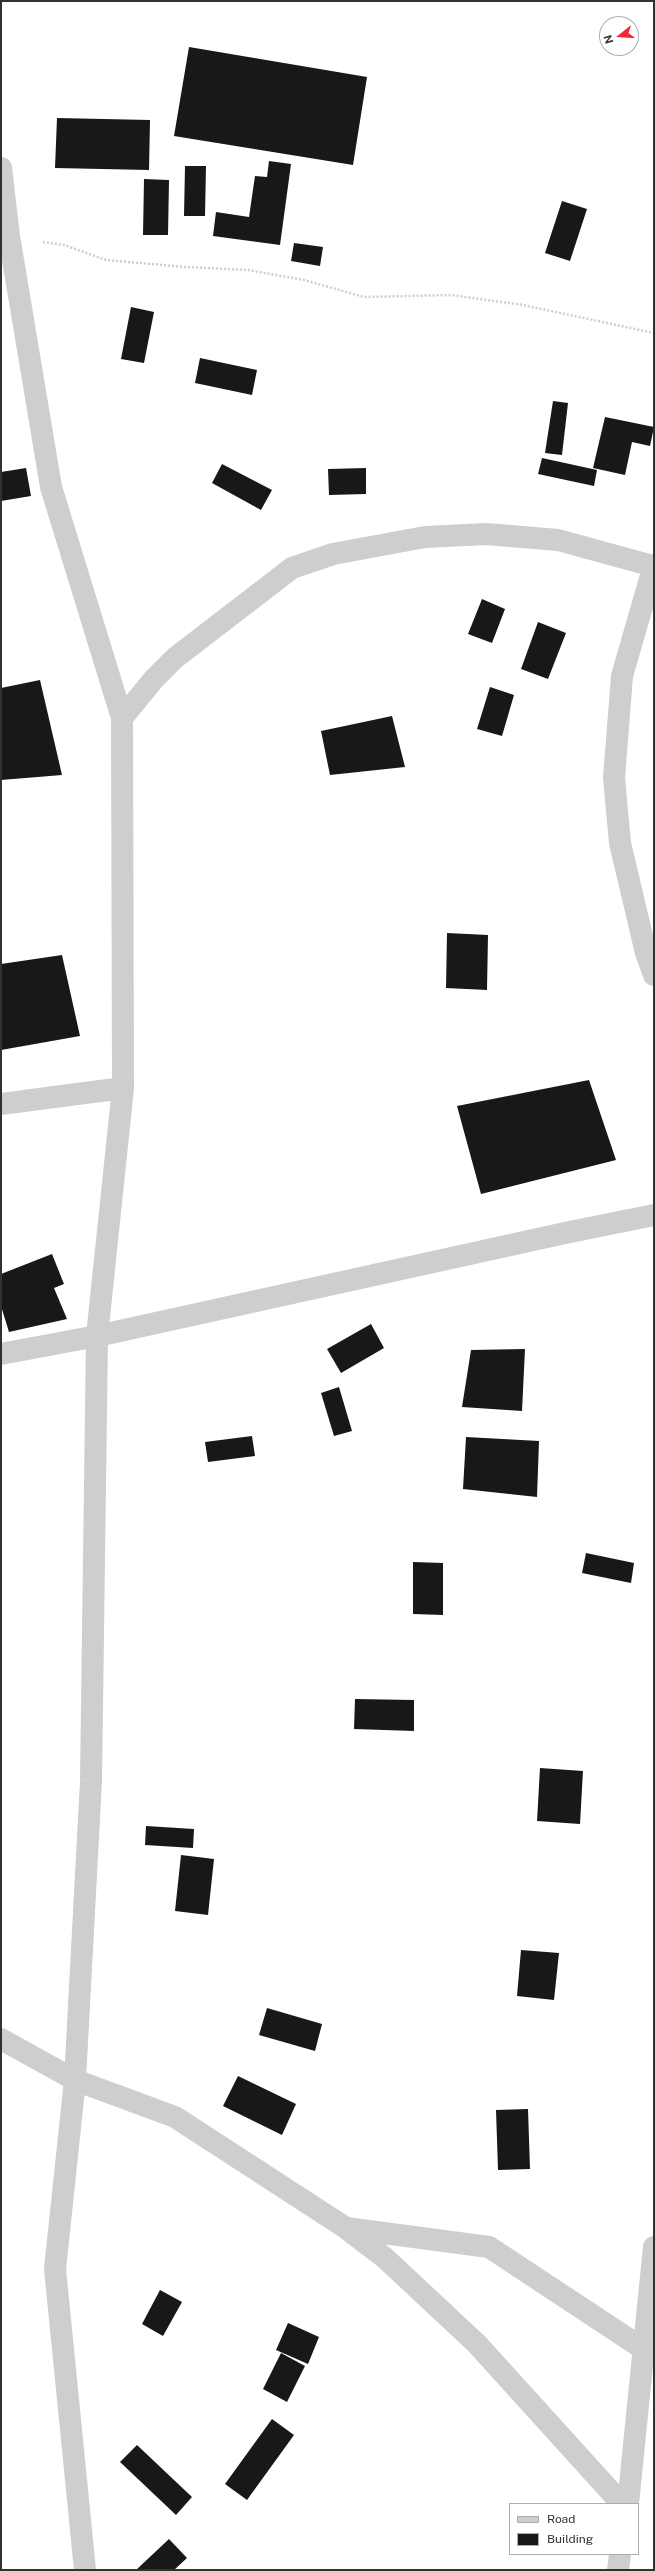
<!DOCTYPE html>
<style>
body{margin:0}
#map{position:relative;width:655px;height:2571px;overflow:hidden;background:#fff;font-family:"Public Sans",sans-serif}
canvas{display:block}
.frame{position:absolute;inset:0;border:2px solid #313131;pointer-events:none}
.legend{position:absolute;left:509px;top:2503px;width:130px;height:52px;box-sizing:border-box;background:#fff;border:1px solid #adadad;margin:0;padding:5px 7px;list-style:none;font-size:12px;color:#313131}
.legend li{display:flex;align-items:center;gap:8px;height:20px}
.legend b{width:20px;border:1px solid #adadad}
.north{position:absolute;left:599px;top:16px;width:40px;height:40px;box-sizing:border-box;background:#fff;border:1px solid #adadad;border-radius:50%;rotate:253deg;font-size:11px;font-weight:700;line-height:16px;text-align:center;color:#313131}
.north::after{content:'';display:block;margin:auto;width:14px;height:18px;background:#f32739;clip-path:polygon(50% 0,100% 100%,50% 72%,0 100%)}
</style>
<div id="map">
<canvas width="655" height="2571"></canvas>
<div class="frame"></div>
<ul class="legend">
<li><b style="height:5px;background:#cecece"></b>Road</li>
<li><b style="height:11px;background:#181818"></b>Building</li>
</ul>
<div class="north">N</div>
</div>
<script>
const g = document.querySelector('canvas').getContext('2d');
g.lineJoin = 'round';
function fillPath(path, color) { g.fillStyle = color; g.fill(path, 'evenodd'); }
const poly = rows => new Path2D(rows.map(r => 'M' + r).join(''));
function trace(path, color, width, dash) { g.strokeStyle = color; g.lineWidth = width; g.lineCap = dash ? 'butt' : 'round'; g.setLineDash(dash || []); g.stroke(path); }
const building = poly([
 [189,47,367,77,353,165,174,136],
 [57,118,150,120,149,170,55,168],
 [269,161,291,164,280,245,213,236,216,212,249,217,255,176,267,177],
 [185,166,206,166,205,216,184,216],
 [144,179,169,180,168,235,143,235],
 [562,201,587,209,570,261,545,253],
 [294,243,323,247,320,266,291,261],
 [131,307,154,312,144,363,121,359],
 [200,358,257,370,252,395,195,383],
 [553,401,568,403,562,455,545,453],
 [605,417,654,427,650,446,632,442,625,475,593,468],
 [542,458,597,470,594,486,538,474],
 [222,464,272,490,261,510,212,483],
 [26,468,31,496,1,501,1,472],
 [366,468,366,494,329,495,328,469],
 [482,599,505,609,492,643,468,634],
 [538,622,566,633,548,679,521,669],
 [40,680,62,775,1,780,1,688],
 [490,687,514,695,502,736,477,729],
 [392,716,405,767,330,775,321,731],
 [447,933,488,935,487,990,446,988],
 [62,955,80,1036,1,1050,1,964],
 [589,1080,616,1160,481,1194,457,1106],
 [52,1254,64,1284,54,1288,67,1319,9,1332,1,1306,1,1274],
 [371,1324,384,1348,341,1373,327,1349],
 [525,1349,522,1411,462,1407,471,1350],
 [339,1387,352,1431,334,1436,321,1393],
 [252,1436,255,1456,208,1462,205,1442],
 [466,1437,539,1441,537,1497,463,1489],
 [586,1553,634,1563,631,1583,582,1573],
 [413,1562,443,1563,443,1615,413,1614],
 [355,1699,414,1700,414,1731,354,1729],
 [540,1768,583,1771,580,1824,537,1821],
 [146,1826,194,1829,193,1848,145,1845],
 [181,1855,214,1859,208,1915,175,1911],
 [521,1950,559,1953,554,2000,517,1996],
 [267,2008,322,2024,315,2051,259,2035],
 [238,2076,296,2104,282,2135,223,2106],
 [528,2109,530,2169,498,2170,496,2110],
 [160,2290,182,2302,163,2336,142,2324],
 [288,2323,319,2337,308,2364,276,2350],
 [281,2353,305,2366,287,2402,263,2389],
 [272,2419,294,2435,247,2500,225,2484],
 [137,2445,192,2497,176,2515,120,2462],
 [169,2539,187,2558,174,2570,136,2570]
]);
const path = poly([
 [43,242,64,245,106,260,185,267,248,270,304,280,364,297,451,295,523,305,654,333]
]);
const lane = poly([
 [1,2039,75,2080]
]);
const street = poly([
 [1,168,9,236,51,487,122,718],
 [654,565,622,676,614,778,620,843,646,953,654,975],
 [1,1104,123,1088,122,718,154,679,175,658,292,568,333,554,425,537,486,534,558,540,653,566],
 [1,1354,97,1336,565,1233,654,1215],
 [75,2080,175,2117,346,2228,489,2247,645,2350,654,2350],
 [347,2229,385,2258,477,2344,622,2504],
 [628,2504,654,2247],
 [85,2570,55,2269,75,2080,91,1781,97,1336,123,1088],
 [618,2570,620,2554]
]);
fillPath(building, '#181818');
trace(path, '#cecece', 2.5, [2, 2]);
trace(lane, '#cecece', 22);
trace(street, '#cecece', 22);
</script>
